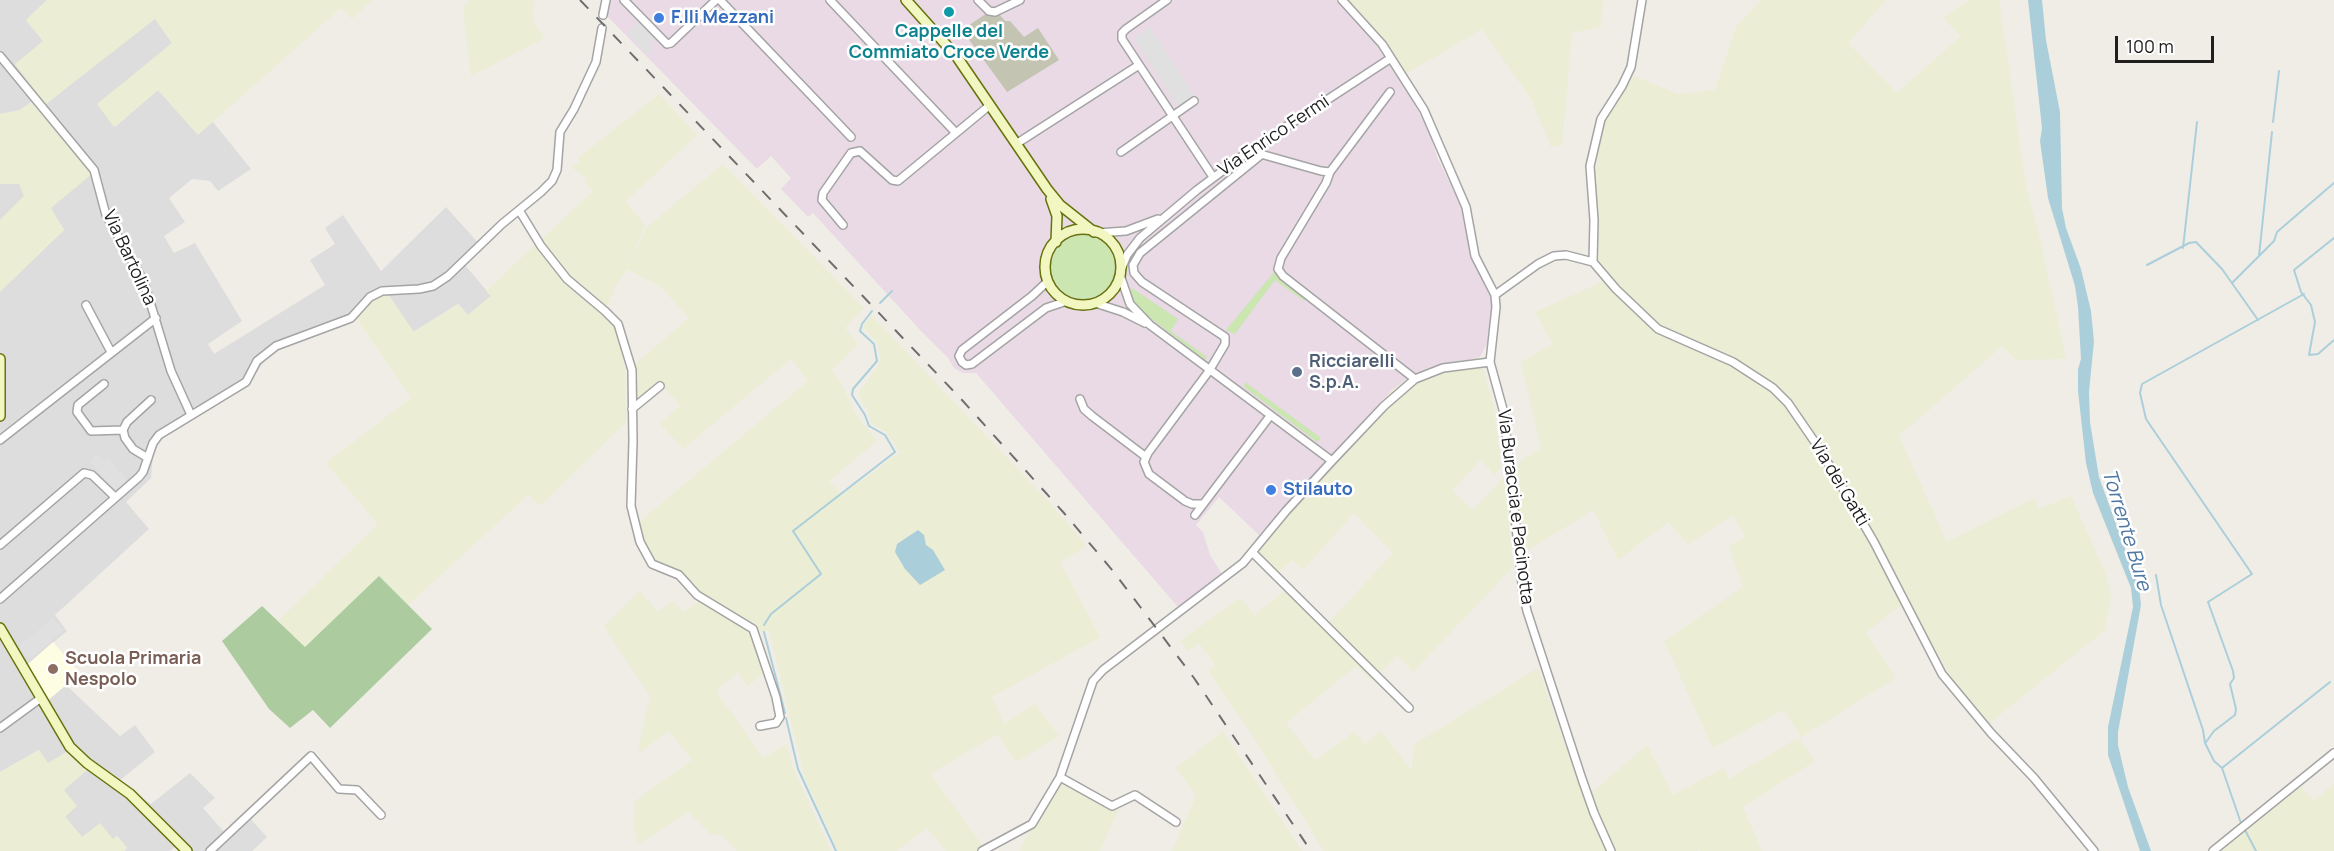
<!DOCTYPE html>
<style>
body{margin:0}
#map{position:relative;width:2334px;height:851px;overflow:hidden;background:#f0ede7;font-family:Manrope,sans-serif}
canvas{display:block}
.scale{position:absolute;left:2115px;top:36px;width:99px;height:27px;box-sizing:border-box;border:3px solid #202020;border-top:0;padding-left:8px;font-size:18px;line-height:21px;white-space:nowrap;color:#202020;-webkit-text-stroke:4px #fff;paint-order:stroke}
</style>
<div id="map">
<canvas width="2334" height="851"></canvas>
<div class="scale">100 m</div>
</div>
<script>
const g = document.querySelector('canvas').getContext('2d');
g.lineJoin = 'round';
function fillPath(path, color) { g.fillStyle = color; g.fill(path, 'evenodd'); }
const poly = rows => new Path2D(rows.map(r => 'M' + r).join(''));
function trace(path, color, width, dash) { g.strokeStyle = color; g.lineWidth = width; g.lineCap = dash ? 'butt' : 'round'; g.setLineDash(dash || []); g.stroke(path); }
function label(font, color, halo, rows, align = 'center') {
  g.font = font + ' Manrope,sans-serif'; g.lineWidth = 5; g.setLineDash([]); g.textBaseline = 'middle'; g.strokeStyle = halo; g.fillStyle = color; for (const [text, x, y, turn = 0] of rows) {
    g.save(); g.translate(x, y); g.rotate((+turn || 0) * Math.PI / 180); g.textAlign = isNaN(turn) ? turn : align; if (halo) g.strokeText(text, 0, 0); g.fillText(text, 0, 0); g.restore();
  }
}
const residential = poly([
 [0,0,47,0,26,20,43,41,40,96,20,110,0,114],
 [155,18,172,43,115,127,158,90,198,134,213,122,251,169,218,191,210,181,192,179,169,198,185,222,164,236,174,253,195,243,242,321,208,344,214,354,325,285,310,260,335,244,325,228,343,215,381,271,446,207,482,247,465,265,491,296,468,315,458,304,413,332,388,294,363,310,356,318,338,328,281,347,268,355,251,381,161,437,153,455,151,478,126,502,149,529,55,615,67,631,28,664,47,701,66,685,120,736,135,725,155,752,119,781,151,804,190,773,215,798,203,808,225,833,246,814,267,837,252,851,180,851,176,846,170,851,124,851,127,848,117,836,113,840,83,838,65,817,64,790,39,750,0,772,0,273,0,291,64,230,50,209,40,108],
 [0,184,20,184,24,196,0,220]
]);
const industrial = poly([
 [610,0,1336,0,1373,40,1406,88,1429,131,1437,157,1465,214,1470,255,1491,298,1492,306,1487,343,1480,357,1406,380,1392,390,1260,536,1219,497,1196,525,1203,532,1210,555,1222,574,1178,607,976,373,963,373,954,368,948,358,920,330,813,213,808,217,781,189,791,178,771,156,757,169,606,15]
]);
const education = poly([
 [53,642,80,673,47,701,28,664]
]);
const construction = poly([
 [987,13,1000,15,1005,21,1010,21,1024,37,1038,28,1059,60,1007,92,962,30]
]);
const farmland = poly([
 [47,0,372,0,352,19,341,8,198,135,158,90,114,127,97,104,172,43,155,19,41,108,92,174,51,208,64,230,0,292,0,220,24,196,19,184,0,184,0,114,21,110,39,96,15,64,43,41,26,20],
 [470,0,535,0,532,15,535,24,545,38,471,76,463,7],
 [1336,0,1603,0,1601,27,1572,33,1562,145,1551,147,1531,99,1482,29,1399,78,1373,40],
 [1761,0,1886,0,1848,43,1897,93,1961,36,1943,18,1969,0,1999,0,2026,187,2037,226,2066,359,2016,360,2002,346,1899,436,1947,542,2035,498,2039,509,2071,496,2106,575,2111,595,2104,631,1987,725,1958,689,1907,601,1866,632,1896,678,1801,737,1783,710,1713,748,1664,641,1743,587,1729,547,1745,536,1733,515,1688,544,1668,522,1618,560,1593,510,1520,555,1511,467,1541,448,1521,362,1553,344,1535,312,1600,283,1606,274,1597,263,1595,173,1604,119,1634,76,1678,94,1715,90,1736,27],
 [659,94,697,135,626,201,645,226,627,268,647,227,723,164,864,308,845,328,858,344,832,370,843,387,856,414,877,441,829,481,842,495,900,452,886,432,871,423,868,411,858,394,879,364,880,358,877,342,863,327,871,315,1051,504,1086,546,1060,562,1100,637,992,697,1004,724,1035,704,1059,736,1016,762,997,734,930,774,983,846,976,851,946,851,927,828,897,851,838,851,804,776,770,633,767,631,752,633,764,673,748,686,738,672,716,691,763,758,786,744,793,768,831,851,737,851,722,835,710,834,689,812,638,844,634,830,635,801,692,760,669,731,639,753,640,741,650,696,604,626,640,591,658,612,673,601,684,612,704,598,685,577,672,567,654,562,648,552,638,523,808,381,791,359,683,449,660,423,680,406,661,382,636,402,634,399,634,365,689,318,661,287,628,269,615,286,608,305,604,306,567,275,548,252,542,239,593,191,584,182,587,178,571,167,579,162,578,158],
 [536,244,557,274,572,290,613,322,617,331,625,371,626,422,540,506,528,495,408,605,379,576,305,647,278,621,378,524,326,463,411,398,356,318,375,298,388,294,414,332,458,304,468,315,491,296,486,291],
 [1480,357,1494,408,1501,468,1494,475,1481,459,1452,491,1473,510,1504,477,1513,567,1413,672,1397,655,1372,681,1356,666,1286,723,1315,760,1354,732,1365,744,1381,731,1411,770,1415,744,1538,668,1584,799,1647,745,1673,795,1723,768,1729,779,1798,738,1815,761,1743,807,1762,851,1701,851,1699,849,1695,851,1324,851,1252,735,1208,671,1215,665,1199,643,1188,651,1180,641,1240,598,1255,615,1286,590,1325,627,1393,553,1354,513,1303,570,1292,560,1277,574,1251,548,1392,390,1406,380,1423,372],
 [1223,731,1302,851,1172,851,1196,796,1176,768],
 [39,750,48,763,66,752,87,770,64,790,77,806,65,817,82,837,100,823,113,839,117,836,127,848,124,851,0,851,0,772],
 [1056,777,1119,809,1100,851,1020,851,1031,828,1029,822],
 [2334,784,2334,851,2221,851,2301,786,2314,801]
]);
const grass = poly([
 '1051 267a32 32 0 1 1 64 0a32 32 0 1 1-64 0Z',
 [1274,272,1306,299,1304,301,1275,280,1235,334,1226,330],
 [1132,288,1178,319,1171,331,1207,357,1205,360,1144,313,1132,298,1130,291],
 [1245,382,1321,438,1317,442,1244,387]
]);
const forest = poly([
 [379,576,432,629,330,728,313,710,290,728,269,709,222,641,262,606,305,647]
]);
const parking = poly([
 [640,22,654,38,649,56,627,33],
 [1150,27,1195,96,1178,107,1134,38],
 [97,455,104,462,109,458,129,483,120,489,112,487,90,462],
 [53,618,64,630,29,660,18,647]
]);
const water = poly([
 [2028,0,2042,0,2046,40,2060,112,2062,208,2066,228,2081,269,2091,311,2094,341,2089,392,2090,422,2099,477,2139,587,2141,605,2118,732,2118,745,2128,787,2151,851,2140,851,2108,755,2108,727,2133,607,2131,588,2093,493,2086,463,2078,391,2078,369,2081,359,2078,307,2075,286,2048,198,2040,141,2042,128],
 [918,530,924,535,926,545,933,550,945,570,920,585,905,569,895,552,897,544]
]);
const stream = poly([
 [2273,122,2279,71],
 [2334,238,2294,270,2301,292,2311,305,2315,322,2309,355,2318,354,2334,340],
 [2183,248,2197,122],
 [2259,256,2272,132],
 [2147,265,2189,243,2196,242,2222,269,2258,320],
 [2232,283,2274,241,2277,232,2334,183],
 [880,303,892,291],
 [2156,575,2161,605,2203,730,2205,743,2214,761,2222,768,2242,826],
 [764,625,771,614,821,574,793,531,895,452,885,435,869,426,865,415,852,395,853,389,877,361,874,344,860,331,862,324,872,311],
 [764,632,785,713],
 [786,718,798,769,836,851],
 [2206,742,2214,731,2235,715,2236,709,2230,684,2234,678,2233,671,2208,602,2252,574,2146,419,2140,393,2142,384,2304,294],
 [2222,768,2330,682],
 [2245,830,2256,851]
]);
const street = poly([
 [624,0,667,44,671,43,716,0],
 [720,0,851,137],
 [830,0,956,133],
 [978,0,989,11,995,12,1020,0],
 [1167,0,1126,29,1122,33,1122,39,1213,177],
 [1342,0,1382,44,1424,110,1466,207,1475,256,1495,295,1496,307,1490,362,1504,413,1523,593,1527,611,1582,779,1594,813,1611,851],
 [603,15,606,0],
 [0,56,94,170,106,215,144,282,171,371,191,415],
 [1390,92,1330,172,1326,183,1281,258,1278,269,1283,276,1415,379],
 [1016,144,1139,65],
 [1121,152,1194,101],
 [1257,153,1321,171,1330,172],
 [519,210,541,246,567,279,605,311,618,324,632,370,633,441,631,506,640,542,652,564,679,575,697,595,753,629,776,697,780,717,776,723,760,726],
 [843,225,822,200,823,193,851,153,860,151,892,180,898,181,990,105],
 [1097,233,1126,231,1158,219],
 [1593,262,1594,220,1590,166,1601,119,1622,86,1631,67,1642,0],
 [1121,270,1127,255,1140,238,1197,190,1249,151,1391,58],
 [1120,275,1130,304,1150,325,1332,461],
 [1048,281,1032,296,962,350,959,356,962,362,966,365,972,364,1046,308,1067,301],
 [1495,295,1538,264,1554,256,1566,255,1593,262,1616,289,1658,329,1733,362,1773,388,1788,403,1821,451,1874,542,1942,674,1991,733,2034,778,2094,851],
 [1095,303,1123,312,1145,323],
 [86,305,111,352],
 [104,384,78,405,77,412,91,431,123,430],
 [1080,399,1084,409,1092,416,1146,457],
 [632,409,660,386],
 [0,440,156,318],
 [148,458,133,449,125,438,123,430,127,422,151,400],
 [1203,504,1192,504,1185,501,1149,474,1144,462,1148,453,1209,371,1225,344,1225,337,1142,282,1134,273,1133,265,1140,253,1262,154],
 [1195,515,1270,416],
 [0,545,84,473,92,475,115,497],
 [1252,552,1409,708],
 [0,599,139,477,143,472,153,443,159,435,246,382,257,361,276,346,351,318,370,297,382,291,419,289,433,286,448,276,502,224,541,192,552,181,557,170,560,132,574,109,596,62,602,28],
 [0,728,41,698],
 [1060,777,1112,806,1135,795,1176,822],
 [210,851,311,756,339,789,357,790,381,815],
 [982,851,1032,824,1060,777,1093,681,1103,670,1243,563,1286,511,1332,461,1384,406,1415,379,1443,368,1490,362],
 [2213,851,2334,753]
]);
const secondary = poly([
 [906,0,957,57,1047,189,1060,205,1094,232],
 [1051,199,1057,216,1056,242],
 '1045 267a38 38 0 1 1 76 0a38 38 0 1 1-76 0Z',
 [0,359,0,416],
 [0,628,70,747,87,763,130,794,187,851]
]);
const rail = poly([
 [580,0,962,400,1064,513,1113,571,1194,678,1311,851]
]);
const markers = [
 [949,12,6,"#0f9aa8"],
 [659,18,6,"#3f7fe0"],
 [1297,372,6,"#5c6f8a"],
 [1271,490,6,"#3f7fe0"],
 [53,669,6,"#8d6e63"]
];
const shopNames = [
 ["F.lli Mezzani",671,18],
 ["Stilauto",1283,490]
];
const cultureNames = [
 ["Cappelle del",949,32],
 ["Commiato Croce Verde",949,53]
];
const streetNames = [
 ["Via Enrico Fermi",1274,136,-34],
 ["Via Bartolina",129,258,65],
 ["Via dei Gatti",1839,483,59],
 ["Via Buraccia e Pacinotta",1515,507,83]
];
const serviceNames = [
 ["Ricciarelli",1309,362],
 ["S.p.A.",1309,383]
];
const educationNames = [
 ["Scuola Primaria",65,659],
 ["Nespolo",65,680]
];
const waterNames = [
 ["Torrente Bure",2126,530,73]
];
fillPath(residential, '#dedddd');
fillPath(industrial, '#e9dae6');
fillPath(education, '#fdfde3');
fillPath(construction, '#c4c4b3');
fillPath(farmland, '#ebedd4');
fillPath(grass, '#cbe6b1');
fillPath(forest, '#accc9f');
fillPath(parking, '#e0e0e0');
fillPath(water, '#abcfda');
trace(stream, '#abcfda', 2);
trace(street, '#a4a4a4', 10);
trace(secondary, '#66720c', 12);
trace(street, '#fff', 7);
trace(secondary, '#f2f6c0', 9);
trace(rail, '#6e6e6e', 2, [12, 12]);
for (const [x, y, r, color] of markers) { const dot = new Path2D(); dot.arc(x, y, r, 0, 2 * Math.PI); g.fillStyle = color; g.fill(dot); trace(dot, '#fff', 2); }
label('bold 18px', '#366cbe', '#fff', shopNames, 'left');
label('bold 18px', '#0d838f', '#fff', cultureNames);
label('18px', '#202020', '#fff', streetNames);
label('bold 18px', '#4e5e75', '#fff', serviceNames, 'left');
label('bold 18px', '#785e54', '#fff', educationNames, 'left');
label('italic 20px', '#4f78a2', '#fff', waterNames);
</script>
